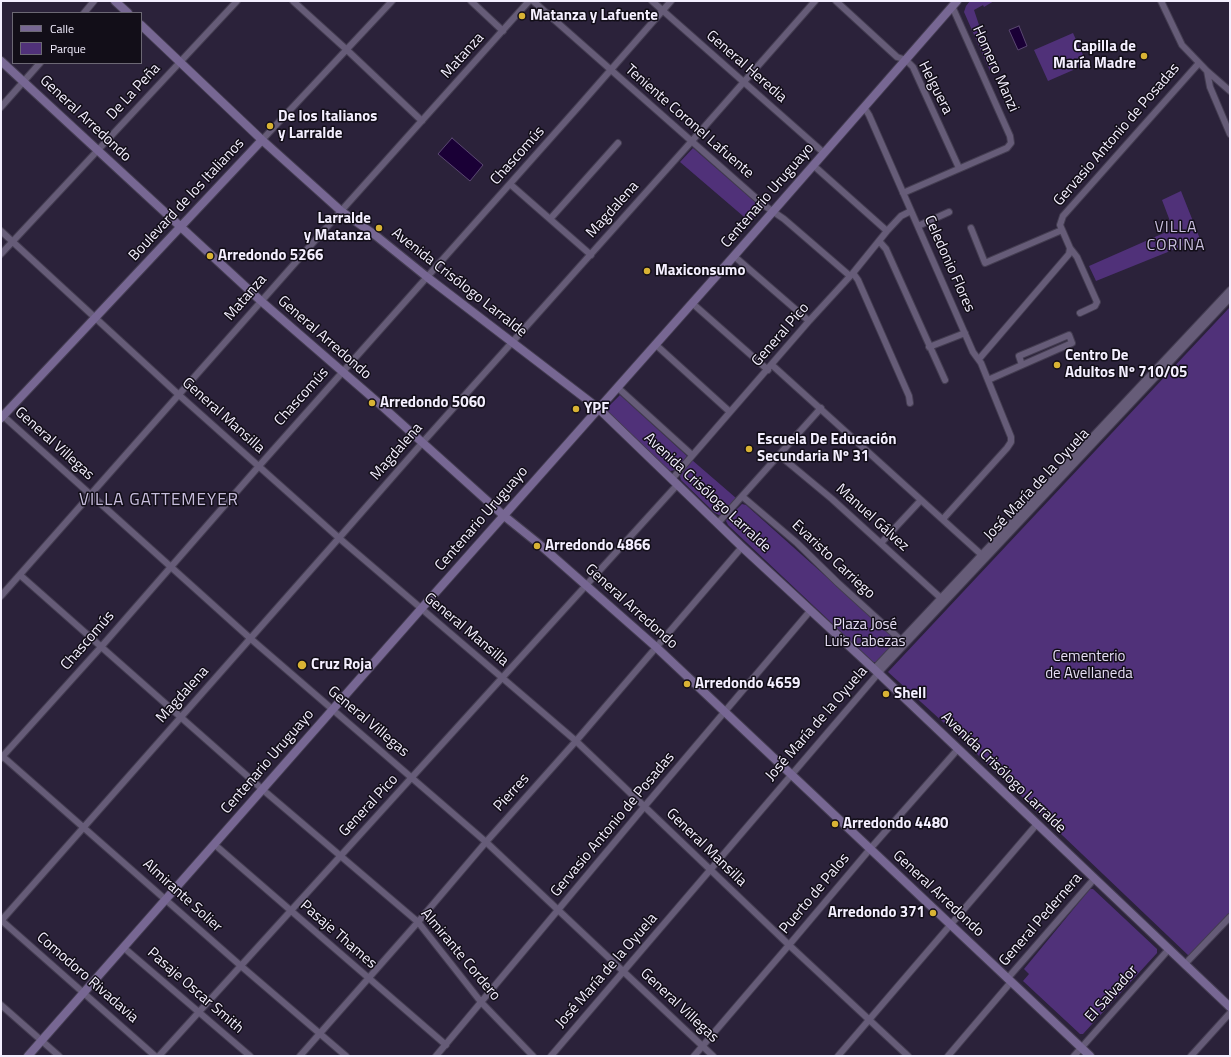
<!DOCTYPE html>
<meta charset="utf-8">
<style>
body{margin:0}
#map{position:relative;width:1231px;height:1057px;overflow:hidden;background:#2b223a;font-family:"Titillium Web",sans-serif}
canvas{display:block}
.frame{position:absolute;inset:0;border:2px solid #f4efff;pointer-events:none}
.legend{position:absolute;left:12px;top:12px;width:130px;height:52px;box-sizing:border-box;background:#120e18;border:1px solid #6c6874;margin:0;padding:5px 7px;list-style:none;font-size:12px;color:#f4efff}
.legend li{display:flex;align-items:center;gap:8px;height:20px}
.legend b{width:20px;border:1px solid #6c6874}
</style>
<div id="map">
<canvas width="1231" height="1057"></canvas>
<div class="frame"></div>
<ul class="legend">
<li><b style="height:5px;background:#776793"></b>Calle</li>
<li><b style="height:11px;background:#503179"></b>Parque</li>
</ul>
</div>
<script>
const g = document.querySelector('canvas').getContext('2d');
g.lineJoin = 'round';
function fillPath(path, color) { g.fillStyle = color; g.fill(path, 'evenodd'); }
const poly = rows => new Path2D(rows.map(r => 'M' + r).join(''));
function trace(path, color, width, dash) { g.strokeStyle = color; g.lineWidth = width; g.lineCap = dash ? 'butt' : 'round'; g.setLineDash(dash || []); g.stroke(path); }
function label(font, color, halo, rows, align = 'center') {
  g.font = font + ' "Titillium Web",sans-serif'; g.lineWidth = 3; g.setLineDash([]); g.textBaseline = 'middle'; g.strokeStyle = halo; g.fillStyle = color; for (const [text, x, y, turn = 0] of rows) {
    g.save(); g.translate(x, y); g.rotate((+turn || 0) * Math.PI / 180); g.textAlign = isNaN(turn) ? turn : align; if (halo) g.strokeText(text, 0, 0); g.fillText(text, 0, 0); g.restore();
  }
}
const green = poly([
 [970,1,994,1,984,7,983,5,974,10,980,28,976,29,979,36,984,38,996,68,990,71,964,12,966,6],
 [1073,33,1087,64,1048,81,1034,50],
 [693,148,762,208,750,222,680,162],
 [1181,191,1200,239,1096,281,1089,266,1173,229,1162,200],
 [1230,307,1230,913,1189,956,955,733,888,672],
 [620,395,687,456,675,470,670,471,668,470,607,411,608,407],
 [692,460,736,498,722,514,719,515,715,513,681,480,680,476],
 [742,504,746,505,896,639,896,641,877,662,873,662,728,525,726,521,727,519],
 [1090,889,1093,889,1157,949,1157,953,1083,1034,1080,1034,1023,981,1029,974,1024,969]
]);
const water = poly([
 [1019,26,1027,46,1018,50,1009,30,1019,26],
 [452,138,483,165,470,181,438,154,452,138]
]);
const street = poly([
 [293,1,347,50,422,121],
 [471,1,503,31],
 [533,1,765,206,784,219,850,276],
 [652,1,824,153],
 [836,1,897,57,906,60,913,67,959,168],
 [1161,1,1182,45,1207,71,1210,87,1230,134],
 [84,13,94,1],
 [1207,71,1230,91],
 [1,107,40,63],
 [864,107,869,115,973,352,981,363,1011,437,1011,442,1007,448,943,519],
 [262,140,392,1],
 [813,165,887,231],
 [510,184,591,255],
 [903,193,1007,148,1011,143,1010,136,952,6],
 [551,218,618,143],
 [918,226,949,212],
 [971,228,985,263,1062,230],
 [1,231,179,395,339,538,576,741,789,945,908,1056],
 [879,241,886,249,945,380],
 [1070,248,1077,257,1097,302,1095,306,1080,313],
 [1,254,237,1],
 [734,256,809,321],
 [853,273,858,280,909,396,910,403],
 [692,303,768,370],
 [655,344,730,412],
 [929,347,965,333],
 [979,359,1069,254,1070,248,1060,225,1063,216,1199,63],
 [772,365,984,557],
 [988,380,1022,365,1072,343,1069,335,1019,356,1022,365],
 [617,387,692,455],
 [1,414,251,639,486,842,713,1056],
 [779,455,832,499,943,600],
 [672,479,809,321,853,273,887,231,901,216,911,211],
 [743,497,797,543,838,583,903,642],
 [718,523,821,408],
 [881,543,921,500],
 [20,575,262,789,418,922,481,1002,533,1056],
 [1,596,341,211,529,1],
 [874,669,1230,290],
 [1,755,241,966,346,1056],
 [1,758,101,647,259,466,580,105,671,1],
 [214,844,446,1045],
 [1,920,155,1056],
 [1,921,339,538,423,442,691,142,815,1],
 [123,947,250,1056],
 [1185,964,1230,917],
 [1007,979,1094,879],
 [1,1005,59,1056],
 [159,1056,678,484],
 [300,1056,418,922,486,842,576,741,742,547],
 [436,1056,644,807,810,611],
 [551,1056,882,669,1230,298],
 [694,1056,789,945,870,849,958,749],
 [838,1056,1037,824],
 [948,1056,1011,982],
 [1074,1056,1169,949],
 [1191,1056,1230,1013]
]);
const secondary = poly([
 [115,1,128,13],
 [141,25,262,140,341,211,375,235,427,277,598,408,742,547,874,669,1230,1007],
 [1,61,261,301,374,399,503,515,539,544,656,647,1090,1056],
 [1,418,262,140],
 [28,1056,421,609,734,256,957,1]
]);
const markers = [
 [522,16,4,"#d9b334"],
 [1144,56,4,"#d9b334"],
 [270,126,4,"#d9b334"],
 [379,228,4,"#d9b334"],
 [210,256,4,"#d9b334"],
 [647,271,4,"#d9b334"],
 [1057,365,4,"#d9b334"],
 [372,403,4,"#d9b334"],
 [576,409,4,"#d9b334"],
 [749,449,4,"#d9b334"],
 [537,546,4,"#d9b334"],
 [302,665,5,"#d9b334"],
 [687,684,4,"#d9b334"],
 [886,694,4,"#d9b334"],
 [835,824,4,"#d9b334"],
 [933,913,4,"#d9b334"]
];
const poiNames = [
 ["Matanza y Lafuente",530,16],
 ["Capilla de",1136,47,"right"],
 ["María Madre",1136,64,"right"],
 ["De los Italianos",278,117],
 ["y Larralde",278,134],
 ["Larralde",371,219,"right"],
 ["y Matanza",371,236,"right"],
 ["Arredondo 5266",218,256],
 ["Maxiconsumo",655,271],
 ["Centro De",1065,356],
 ["Adultos Nº 710/05",1065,373],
 ["Arredondo 5060",380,403],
 ["YPF",584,409],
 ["Escuela De Educación",757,440],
 ["Secundaria Nº 31",757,457],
 ["Arredondo 4866",545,546],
 ["Cruz Roja",311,665],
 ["Arredondo 4659",695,684],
 ["Shell",894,694],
 ["Arredondo 4480",843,824],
 ["Arredondo 371",925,913,"right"]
];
const streetNames = [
 ["Matanza",463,56,-48],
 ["General Heredia",746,67,41],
 ["Homero Manzi",995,69,66],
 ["Helguera",935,88,63],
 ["De La Peña",134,92,-47],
 ["General Arredondo",85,119,43],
 ["Teniente Coronel Lafuente",689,122,41],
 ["Gervasio Antonio de Posadas",1117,135,-49],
 ["Chascomús",518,156,-48],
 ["Centenario Uruguayo",768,196,-49],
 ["Boulevard de los Italianos",187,200,-47],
 ["Magdalena",613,210,-48],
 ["Celedonio Flores",949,264,66],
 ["Avenida Crisólogo Larralde",459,283,38],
 ["Matanza",246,298,-49],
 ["General Pico",781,335,-49],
 ["General Arredondo",324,338,41],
 ["Chascomús",302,397,-48],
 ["General Mansilla",223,416,42],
 ["General Villegas",54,444,42],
 ["Magdalena",397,452,-49],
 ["José María de la Oyuela",1037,485,-47],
 ["Avenida Crisólogo Larralde",707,493,43],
 ["Manuel Gálvez",872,518,42],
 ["Centenario Uruguayo",482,519,-49],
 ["Evaristo Carriego",833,560,43],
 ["General Arredondo",631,607,42],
 ["General Mansilla",466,630,40],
 ["Chascomús",88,641,-49],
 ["Magdalena",183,695,-48],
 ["General Villegas",368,722,40],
 ["José María de la Oyuela",817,724,-49],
 ["Centenario Uruguayo",268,762,-49],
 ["Avenida Crisólogo Larralde",1003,773,44],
 ["Pierres",512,793,-48],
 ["General Pico",369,806,-47],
 ["Gervasio Antonio de Posadas",613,825,-50],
 ["General Mansilla",706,848,44],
 ["Puerto de Palos",815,894,-50],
 ["General Arredondo",938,894,43],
 ["Almirante Solier",182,896,42],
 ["General Pedernera",1041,920,-49],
 ["Pasaje Thames",338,935,41],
 ["Almirante Cordero",460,955,50],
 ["José María de la Oyuela",607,971,-49],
 ["Comodoro Rivadavia",87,978,41],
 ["Pasaje Oscar Smith",195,991,41],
 ["El Salvador",1112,994,-48],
 ["General Villegas",679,1006,43]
];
const parkNames = [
 ["Plaza José",865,625],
 ["Luis Cabezas",865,642],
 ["Cementerio",1089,657],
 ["de Avellaneda",1089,674]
];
const neighbourhoodNames = [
 ["VILLA",1176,228],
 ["CORINA",1176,246]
];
const quarterNames = [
 ["VILLA GATTEMEYER",159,501]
];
fillPath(green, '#503179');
fillPath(water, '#1a0036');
trace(water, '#5b4872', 1);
trace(street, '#443d51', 8);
trace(secondary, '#443d51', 10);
trace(street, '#665c78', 6);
trace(secondary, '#776793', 8);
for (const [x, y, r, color] of markers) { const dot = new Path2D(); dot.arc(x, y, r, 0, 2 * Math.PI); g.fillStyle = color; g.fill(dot); trace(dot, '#120e18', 1.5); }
label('bold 15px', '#f4efff', '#120e18', poiNames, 'left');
label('15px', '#f4efff', '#120e18', streetNames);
label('15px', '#e5ddf4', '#120e18', parkNames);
g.letterSpacing = '1px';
label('16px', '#c7bddc', '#120e18', neighbourhoodNames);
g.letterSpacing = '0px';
g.letterSpacing = '1px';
label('17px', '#c7bddc', '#120e18', quarterNames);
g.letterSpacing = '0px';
</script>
